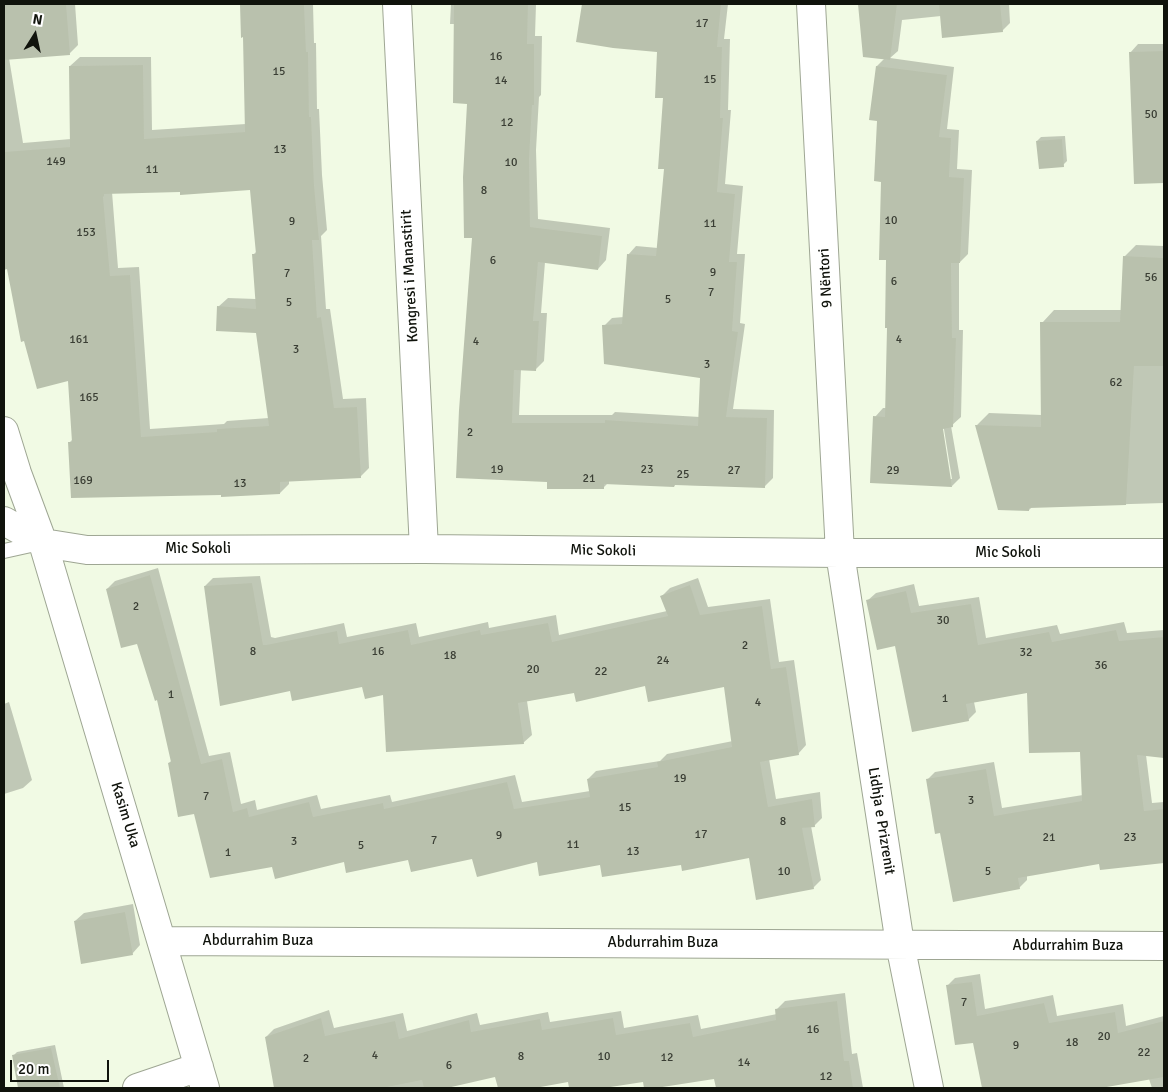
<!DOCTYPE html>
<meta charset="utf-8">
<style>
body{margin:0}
#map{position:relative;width:1168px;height:1092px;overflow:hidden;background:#f1fae4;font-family:Signika,sans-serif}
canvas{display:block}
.frame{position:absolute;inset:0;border:5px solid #10130c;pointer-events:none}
.north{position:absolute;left:10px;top:10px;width:50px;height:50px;-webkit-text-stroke:4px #fff;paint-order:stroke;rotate:10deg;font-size:14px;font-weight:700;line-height:20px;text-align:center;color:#10130c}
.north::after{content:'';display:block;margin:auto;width:18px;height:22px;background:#10130c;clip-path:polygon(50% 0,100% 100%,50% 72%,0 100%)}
.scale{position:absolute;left:10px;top:1060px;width:99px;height:22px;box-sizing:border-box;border:2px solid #10130c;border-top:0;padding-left:6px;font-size:15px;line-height:18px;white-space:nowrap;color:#10130c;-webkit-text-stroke:4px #fff;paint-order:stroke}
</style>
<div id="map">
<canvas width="1168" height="1092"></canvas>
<div class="frame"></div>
<div class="north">N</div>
<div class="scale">20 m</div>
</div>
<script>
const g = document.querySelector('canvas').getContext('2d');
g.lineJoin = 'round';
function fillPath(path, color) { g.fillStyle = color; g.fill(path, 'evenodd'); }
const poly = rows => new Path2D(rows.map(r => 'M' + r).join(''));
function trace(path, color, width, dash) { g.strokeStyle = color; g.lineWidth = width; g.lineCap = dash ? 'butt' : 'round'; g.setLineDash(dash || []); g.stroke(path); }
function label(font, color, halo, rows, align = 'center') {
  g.font = font + ' Signika,sans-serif'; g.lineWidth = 4.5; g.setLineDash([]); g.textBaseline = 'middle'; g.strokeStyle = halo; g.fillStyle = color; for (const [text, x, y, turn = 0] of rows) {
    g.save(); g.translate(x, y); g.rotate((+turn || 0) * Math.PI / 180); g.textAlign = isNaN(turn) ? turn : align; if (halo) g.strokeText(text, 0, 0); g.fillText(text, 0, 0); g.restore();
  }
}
const shadow = poly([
 [4,4,75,4,78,45,69,54,9,58,23,143,71,139,70,66,80,57,151,57,152,130,246,124,244,36,242,36,241,4,313,4,314,43,316,43,317,109,319,109,322,175,327,230,321,236,326,309,330,309,343,399,366,398,369,468,360,477,289,481,289,484,280,493,222,494,69,443,73,439,69,379,8,268,4,268],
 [251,189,257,251,253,255,256,299,228,298,218,307,257,332,269,418,227,421,224,424,150,429,139,267,118,268,112,192],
 [451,4,536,4,535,36,542,36,541,95,539,97,536,150,538,219,610,228,606,260,598,269,545,262,541,313,547,313,544,361,535,370,521,369,519,415,612,415,615,412,700,417,701,376,604,326,612,318,624,317,628,255,636,246,658,248,666,168,665,97,658,51,577,41,583,4,728,4,724,39,730,39,728,110,731,110,725,184,743,186,737,254,745,254,740,323,745,324,733,409,774,410,773,478,764,487,608,483,604,487,548,481,457,476,473,236,468,102,455,24,450,24],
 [859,4,1009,4,1010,23,1002,31,941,16,902,20,898,51,890,58,954,67,947,129,959,130,957,169,972,170,968,254,959,263,959,330,963,330,961,417,951,426,960,478,952,486,875,417,883,408,887,408,888,327,887,259,878,120,877,66,885,58,864,55],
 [940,423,943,423,952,479,949,479],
 [1138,44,1164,44,1164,182,1135,183,1130,53],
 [1065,136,1067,161,1063,165,1037,141,1041,137],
 [1136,245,1164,246,1164,503,1032,507,1029,510,977,425,989,413,1042,415,1042,323,1054,310,1122,310,1124,257],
 [158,568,209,756,230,752,241,804,255,800,257,810,317,795,321,809,390,795,392,802,515,775,522,802,590,791,588,779,596,771,660,761,667,754,733,741,725,685,646,685,575,691,527,701,532,735,523,743,363,686,291,689,205,586,213,578,260,576,271,637,275,638,344,623,347,637,416,623,419,637,488,622,489,628,556,615,559,635,667,611,662,596,670,588,698,578,708,607,770,599,779,662,794,660,806,745,798,754,769,759,776,799,820,792,822,818,814,826,811,826,821,880,813,888,750,857,682,863,601,864,473,857,344,861,273,865,195,812,169,763,172,760,158,699,138,643,107,589,115,581],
 [914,584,919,606,979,597,986,638,1057,625,1060,634,1124,622,1127,633,1164,630,1164,757,1146,755,1152,803,1164,802,1164,862,1101,869,1100,863,1027,875,1027,880,1019,888,941,832,927,780,935,772,994,762,1002,808,1083,795,1081,750,1028,692,974,702,976,712,968,720,896,644,867,601,876,593],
 [9,702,32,780,23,788,4,794,4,704],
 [133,904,140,945,132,954,75,921,84,913],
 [980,974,985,1009,1053,995,1057,1016,1123,1004,1126,1026,1164,1016,1164,1088,1152,1088,1149,1079,1094,1088,984,1088,974,1041,947,986,955,978],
 [845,993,852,1054,857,1053,863,1088,786,1088,786,1085,767,1088,718,1088,715,1077,648,1088,645,1088,644,1080,597,1088,571,1088,569,1081,528,1088,499,1088,496,1075,449,1086,450,1088,351,1088,349,1080,322,1088,276,1088,266,1037,274,1029,329,1010,334,1028,403,1013,407,1031,477,1013,480,1025,548,1012,550,1022,621,1011,624,1028,698,1015,701,1029,777,1014,776,1010,785,1001],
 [55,1045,64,1088,19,1088,13,1056,17,1052]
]);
const building = poly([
 [4,4,66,4,70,55,4,60],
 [240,4,304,4,306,52,308,52,309,117,311,117,314,185,319,240,312,240,317,318,321,317,334,408,357,407,361,478,280,482,280,494,221,497,221,495,71,498,68,442,72,442,68,381,37,389,24,341,21,342,7,269,4,270,4,152,70,147,69,66,143,65,144,139,245,132,243,37,241,38],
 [250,190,256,254,252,254,256,309,217,306,216,331,256,333,269,426,217,429,217,432,141,437,130,275,110,276,103,197,104,196,104,194,180,192,180,195],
 [454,4,528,4,527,44,534,44,534,105,532,105,529,159,530,227,602,236,598,270,538,262,533,321,539,321,536,371,514,370,512,423,605,423,605,420,698,426,700,378,604,364,602,325,622,324,627,254,656,256,664,169,658,169,663,98,655,98,657,52,613,48,576,42,582,4,721,4,717,47,722,47,720,118,723,118,717,192,735,194,729,262,737,262,732,331,738,332,726,417,767,418,765,488,675,485,674,487,604,484,604,489,547,489,547,482,456,478,459,410,472,238,464,238,463,177,467,104,453,103],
 [858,4,897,4,890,60,863,57],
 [939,4,1000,4,1003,32,942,38],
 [1164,51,1164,183,1134,184,1129,52],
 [876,66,947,75,939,137,951,138,949,177,964,178,960,263,951,263,952,338,956,338,953,427,943,429,952,487,870,483,873,416,885,417,887,328,885,328,886,260,879,260,881,182,874,181,877,121,869,120],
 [1062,139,1064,167,1039,169,1036,141],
 [1123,256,1164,258,1164,366,1134,366,1126,505,1029,508,1029,511,998,510,975,425,1041,427,1040,322,1120,322],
 [150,575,201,764,222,759,233,812,247,808,249,817,309,802,313,817,383,803,384,809,507,782,514,809,590,797,587,779,658,767,657,762,732,747,724,687,648,702,645,686,576,702,574,693,518,703,524,744,386,752,383,695,365,699,362,687,292,701,290,691,220,706,204,586,252,583,263,645,266,645,337,631,339,644,408,630,411,645,480,630,481,635,548,623,552,642,668,616,660,596,690,585,700,615,762,606,771,669,786,667,799,755,760,762,768,807,812,799,815,827,802,828,814,889,756,900,749,858,682,871,681,865,602,877,600,865,539,876,537,862,477,877,472,859,411,872,408,860,346,873,344,862,275,879,272,867,210,878,194,814,178,817,168,763,171,762,157,700,155,701,137,644,121,648,106,589],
 [906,591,911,613,971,604,978,645,1049,632,1052,642,1116,630,1119,641,1164,637,1164,758,1137,755,1144,811,1164,809,1164,863,1100,870,1099,864,1018,878,1020,889,953,902,940,833,935,834,926,779,986,769,994,816,1082,801,1080,752,1029,753,1027,693,966,704,969,721,912,732,895,646,877,650,866,600],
 [125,912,133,955,81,964,74,921],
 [972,982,977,1016,1044,1003,1049,1023,1115,1012,1118,1033,1164,1021,1164,1077,1101,1088,982,1088,973,1043,955,1045,946,985],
 [837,1001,844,1061,849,1061,853,1088,716,1088,714,1079,656,1088,644,1088,643,1082,604,1088,569,1088,568,1082,535,1088,498,1088,495,1077,447,1088,424,1088,422,1080,382,1088,274,1088,265,1037,321,1018,325,1036,395,1021,399,1039,469,1020,471,1032,540,1019,542,1030,613,1018,616,1035,690,1023,693,1037,776,1020,775,1009],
 [51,1048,60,1088,18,1088,12,1055]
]);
const service = poly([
 [4,551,40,543]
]);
const minor = poly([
 [397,4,424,549],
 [811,4,840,553,900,944,929,1088],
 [4,431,17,473,43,543,205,1088],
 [4,521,43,543,87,550,424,549,840,553,1164,553],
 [162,941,1164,946],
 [137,1088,199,1067]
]);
const numberNames = [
 ["17",702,24],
 ["16",496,57],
 ["15",279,72],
 ["15",710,80],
 ["14",501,81],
 ["50",1151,115],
 ["12",507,123],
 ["13",280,150],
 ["149",56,162],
 ["10",511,163],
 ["11",152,170],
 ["8",484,191],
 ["10",891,221],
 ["9",292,222],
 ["11",710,224],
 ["153",86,233],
 ["6",493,261],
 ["9",713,273],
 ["7",287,274],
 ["56",1151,278],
 ["6",894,282],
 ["7",711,293],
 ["5",668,300],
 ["5",289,303],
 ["161",79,340],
 ["4",899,340],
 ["4",476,342],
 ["3",296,350],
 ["3",707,365],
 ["62",1116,383],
 ["165",89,398],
 ["2",470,433],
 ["19",497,470],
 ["23",647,470],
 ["27",734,471],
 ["29",893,471],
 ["25",683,475],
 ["21",589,479],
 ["169",83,481],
 ["13",240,484],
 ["2",136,607],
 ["30",943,621],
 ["2",745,646],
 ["8",253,652],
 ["16",378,652],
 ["32",1026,653],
 ["18",450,656],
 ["24",663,661],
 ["36",1101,666],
 ["20",533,670],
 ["22",601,672],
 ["1",171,695],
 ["1",945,699],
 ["4",758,703],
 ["19",680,779],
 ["7",206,797],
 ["3",971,801],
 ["15",625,808],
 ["8",783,822],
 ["17",701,835],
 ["9",499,836],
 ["21",1049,838],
 ["23",1130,838],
 ["7",434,841],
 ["3",294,842],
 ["11",573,845],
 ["5",361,846],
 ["13",633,852],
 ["1",228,853],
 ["10",784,872],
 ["5",988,872],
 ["7",964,1003],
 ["16",813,1030],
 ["20",1104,1037],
 ["18",1072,1043],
 ["9",1016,1046],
 ["22",1144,1053],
 ["4",375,1056],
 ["8",521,1057],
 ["10",604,1057],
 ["12",667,1058],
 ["2",306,1059],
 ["14",744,1063],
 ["6",449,1066],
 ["12",826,1077]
];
const streetNames = [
 ["Kongresi i Manastirit",410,276,-93],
 ["9 Nëntori",826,278,-93],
 ["Mic Sokoli",198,549],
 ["Mic Sokoli",603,551,1],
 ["Mic Sokoli",1008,553],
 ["Kasim Uka",125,815,73],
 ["Lidhja e Prizrenit",881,821,81],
 ["Abdurrahim Buza",258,941],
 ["Abdurrahim Buza",663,943],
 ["Abdurrahim Buza",1068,946]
];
fillPath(shadow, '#0003');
fillPath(building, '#b9c1ad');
trace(service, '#9ea693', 16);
trace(minor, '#9ea693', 30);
trace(service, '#fff', 14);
trace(minor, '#fff', 28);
label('12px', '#3a3e34', null, numberNames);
label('15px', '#10130c', '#fff', streetNames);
</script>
